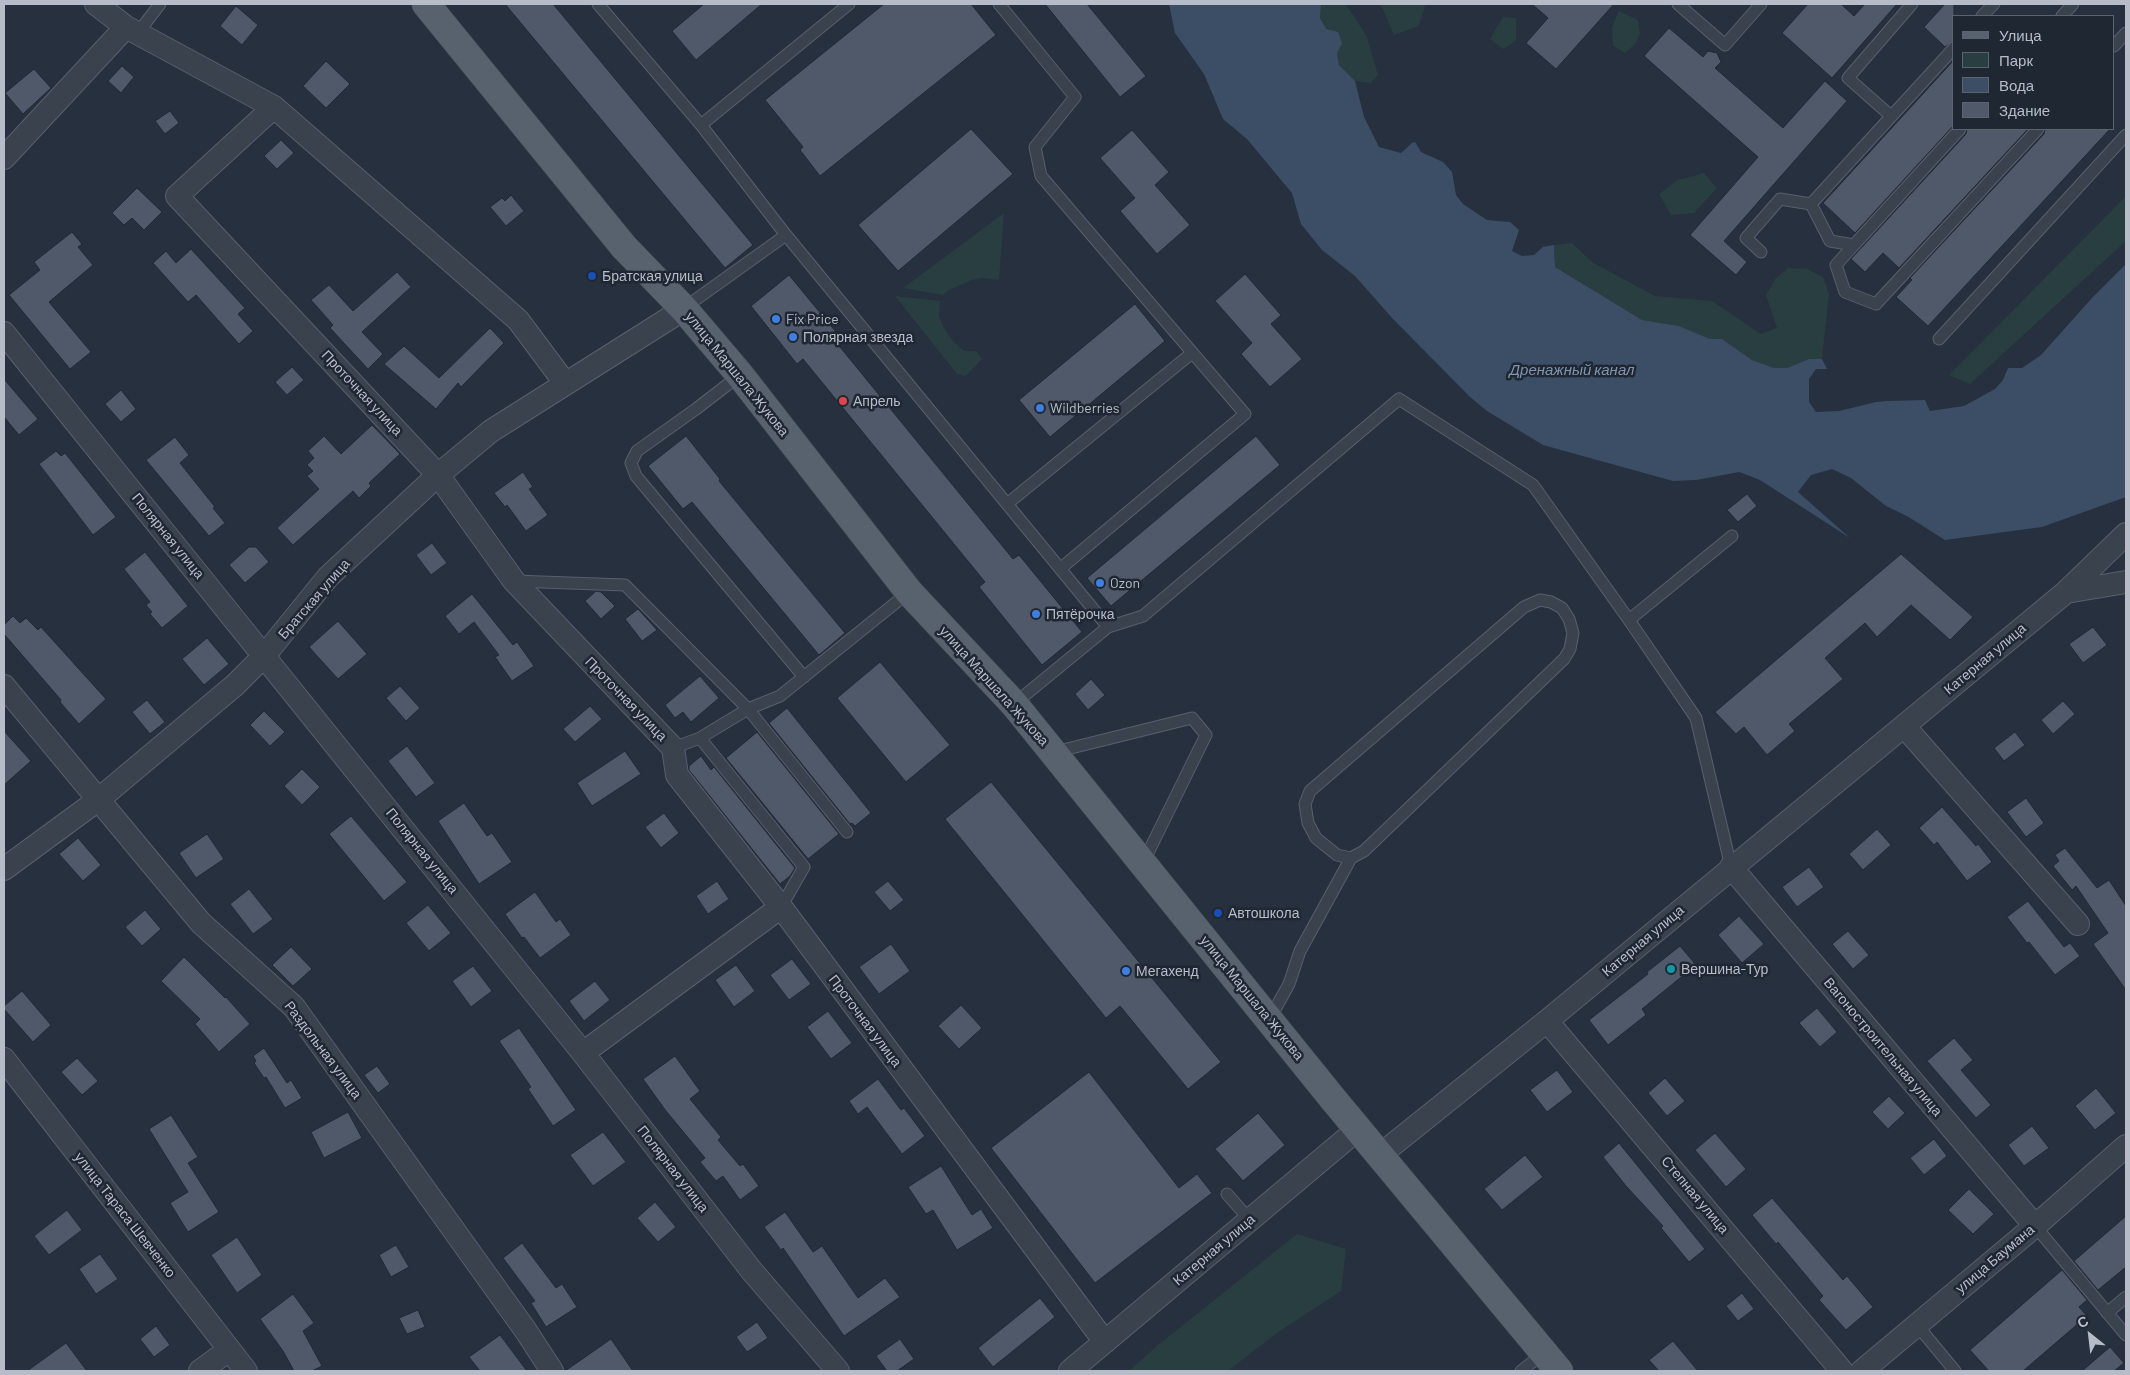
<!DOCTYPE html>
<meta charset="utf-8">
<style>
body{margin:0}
#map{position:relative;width:2130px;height:1375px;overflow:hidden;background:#26303e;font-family:Barlow,sans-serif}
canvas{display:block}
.frame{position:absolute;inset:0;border:5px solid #b6bdc9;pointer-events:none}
.legend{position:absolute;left:1952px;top:15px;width:162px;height:115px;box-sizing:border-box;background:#1f2733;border:1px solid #5b636f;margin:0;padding:6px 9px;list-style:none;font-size:15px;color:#b6bdc9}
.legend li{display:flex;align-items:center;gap:10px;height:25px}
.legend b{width:25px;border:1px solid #5b636f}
.north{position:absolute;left:2065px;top:1310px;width:50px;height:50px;-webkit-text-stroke:4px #1f2733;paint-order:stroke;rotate:331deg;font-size:14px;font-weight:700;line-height:20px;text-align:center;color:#b6bdc9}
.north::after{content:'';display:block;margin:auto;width:18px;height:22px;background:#b6bdc9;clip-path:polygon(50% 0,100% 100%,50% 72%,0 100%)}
</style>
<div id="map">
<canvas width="2130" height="1375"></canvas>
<div class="frame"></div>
<ul class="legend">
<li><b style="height:6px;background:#58616e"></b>Улица</li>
<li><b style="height:14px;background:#293e40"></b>Парк</li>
<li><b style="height:14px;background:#3c4e66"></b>Вода</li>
<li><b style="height:14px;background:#4f5969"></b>Здание</li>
</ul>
<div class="north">С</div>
</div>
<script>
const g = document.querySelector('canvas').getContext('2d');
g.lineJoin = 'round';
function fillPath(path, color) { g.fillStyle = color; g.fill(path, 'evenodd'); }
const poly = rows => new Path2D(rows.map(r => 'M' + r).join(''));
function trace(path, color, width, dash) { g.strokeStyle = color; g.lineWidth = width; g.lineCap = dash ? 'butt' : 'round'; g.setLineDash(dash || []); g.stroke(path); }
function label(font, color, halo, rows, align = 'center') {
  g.font = font + ' Barlow,sans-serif'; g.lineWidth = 5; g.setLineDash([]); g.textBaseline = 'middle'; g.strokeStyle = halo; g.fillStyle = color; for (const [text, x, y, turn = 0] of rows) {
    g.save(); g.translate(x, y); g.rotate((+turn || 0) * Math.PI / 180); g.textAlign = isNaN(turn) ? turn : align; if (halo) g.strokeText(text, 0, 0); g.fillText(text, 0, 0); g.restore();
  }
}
const green = poly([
 [1321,4,1345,4,1354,16,1367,37,1378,75,1371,83,1355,81,1339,65,1337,53,1320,18],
 [1377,4,1424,4,1425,6,1419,26,1394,35,1381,5],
 [1619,11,1638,20,1640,34,1635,44,1625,53,1613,46,1612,27],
 [1503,17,1516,18,1516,41,1503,49,1490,39],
 [1704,173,1717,188,1694,213,1671,215,1659,194,1678,180],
 [2126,196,2126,241,1970,384,1949,375],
 [1004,213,999,280,981,278,972,280,949,290,943,295,903,288],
 [1572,243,1592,262,1655,296,1712,301,1761,334,1777,328,1766,295,1775,279,1788,268,1807,269,1823,277,1829,294,1822,359,1809,359,1787,368,1774,368,1752,360,1722,339,1710,339,1679,326,1642,320,1555,267,1554,245],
 [895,296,940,301,939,316,944,328,952,340,964,351,976,351,982,359,966,376,957,374],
 [1297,1234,1346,1249,1341,1291,1277,1333,1228,1371,1129,1371,1158,1345]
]);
const water = poly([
 [1169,4,1321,4,1320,18,1326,29,1338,32,1342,43,1337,53,1339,65,1355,81,1364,117,1379,147,1401,153,1412,143,1415,142,1421,152,1443,162,1452,172,1456,195,1463,204,1487,220,1510,222,1519,230,1512,251,1522,256,1534,255,1543,247,1554,245,1555,267,1642,320,1679,326,1710,339,1722,339,1752,360,1774,368,1787,368,1809,359,1822,359,1827,369,1816,369,1809,379,1809,402,1816,412,1839,411,1876,402,1888,401,1925,400,1930,411,1964,406,1995,389,2003,380,2008,368,2022,368,2041,355,2092,298,2126,264,2126,497,2042,527,1945,540,1907,516,1886,506,1851,478,1832,469,1811,475,1798,492,1850,538,1760,480,1739,472,1696,480,1673,481,1543,445,1487,411,1470,397,1393,319,1355,276,1322,250,1301,224,1292,193,1247,139,1223,119,1204,74,1175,33]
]);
const building = poly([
 [505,4,553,4,753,245,725,268,505,4],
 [704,4,762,4,696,60,672,31,704,4],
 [884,4,971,4,996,35,820,176,800,150,803,147,765,100,884,4],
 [1045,4,1087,4,1146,76,1120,97,1045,4],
 [1532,4,1614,4,1556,69,1526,43,1548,18,1532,4],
 [1808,4,1841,4,1854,16,1865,4,1897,4,1832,78,1782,33,1808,4],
 [1945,4,1954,4,1954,41,1945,47,1924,27,1945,4],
 [236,6,258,25,242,45,220,26,236,6],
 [1669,28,1703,57,1708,51,1717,53,1721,62,1715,68,1783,128,1825,81,1847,101,1724,241,1747,262,1736,275,1690,235,1758,157,1644,56,1669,28],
 [1954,60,1954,125,1855,233,1823,203,1954,60],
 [326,61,350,84,326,108,303,86,326,61],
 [122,66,134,77,121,93,108,81,122,66],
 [34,69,51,88,23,114,5,93,34,69],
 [170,111,179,123,165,134,155,121,170,111],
 [971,129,1013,174,898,271,858,225,971,129],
 [1967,129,2028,129,1899,268,1883,253,1865,272,1851,259,1966,134,1967,129],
 [2045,129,2110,129,1928,326,1896,297,1912,280,1910,278,2044,134,2045,129],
 [1132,130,1169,172,1155,185,1190,225,1157,254,1120,211,1135,198,1100,158,1132,130],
 [281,140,294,153,277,169,264,156,281,140],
 [137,188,162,212,144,230,132,218,124,225,112,213,137,188],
 [511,195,524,211,506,226,490,207,502,198,505,201,511,195],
 [72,232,82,244,78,247,93,265,49,302,91,352,70,369,9,295,40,270,34,262,72,232],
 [191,249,245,308,238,314,253,331,239,344,196,295,188,302,153,263,166,251,176,263,191,249],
 [397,272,411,287,362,332,383,354,368,369,330,328,333,325,311,300,329,285,353,311,397,272],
 [1245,274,1281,315,1271,324,1302,359,1270,387,1241,354,1252,343,1215,301,1245,274],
 [789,275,836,332,831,336,1013,559,1019,555,1082,632,1042,665,979,587,985,582,803,359,797,364,751,306,789,275],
 [1135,304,1165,341,1050,437,1019,400,1135,304],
 [490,328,504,343,461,387,458,383,436,409,384,364,404,346,439,378,490,328],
 [292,367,304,380,287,395,275,382,292,367],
 [4,379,38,419,19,435,4,417,4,379],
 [121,390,136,409,121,422,105,404,121,390],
 [372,425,400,454,369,483,371,486,359,498,353,491,293,545,277,528,319,489,307,476,313,471,307,465,314,458,308,451,324,436,341,454,372,425],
 [686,436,720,479,719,481,845,633,819,655,692,502,683,509,648,466,686,436],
 [1256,436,1280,465,1111,606,1087,578,1256,436],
 [175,437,189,455,180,463,215,507,213,508,225,523,209,536,146,460,175,437],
 [56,451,61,456,65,453,116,517,93,535,39,464,56,451],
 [523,472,533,487,529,489,548,515,526,531,507,505,505,507,494,493,523,472],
 [1747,494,1757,506,1738,522,1727,510,1747,494],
 [432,543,447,563,431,575,416,555,432,543],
 [249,547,256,547,269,562,245,583,229,565,249,547],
 [145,552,188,606,162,628,150,614,152,612,146,605,150,602,124,569,145,552],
 [1901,554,1973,617,1950,640,1911,605,1877,637,1865,623,1825,658,1843,679,1789,724,1795,731,1767,755,1744,727,1736,734,1715,712,1901,554],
 [596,591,601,592,615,606,601,619,585,601,596,591],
 [472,594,513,645,517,642,534,666,512,681,495,657,499,655,474,622,459,634,445,616,472,594],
 [638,609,657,630,642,641,625,619,638,609],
 [13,616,20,623,26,618,38,630,41,627,106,699,79,724,60,702,61,700,4,634,4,625,13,616],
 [338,621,367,654,338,679,309,647,338,621],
 [2093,627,2107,645,2083,663,2069,644,2093,627],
 [207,638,229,664,204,685,182,659,207,638],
 [880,662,950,745,906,782,837,698,880,662],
 [700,676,719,698,691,722,683,712,675,718,665,705,700,676],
 [1091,679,1105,695,1088,710,1075,694,1091,679],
 [400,686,420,708,406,721,386,698,400,686],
 [147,700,165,722,150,734,132,712,147,700],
 [2063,701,2075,714,2053,734,2041,720,2063,701],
 [590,706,602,719,575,742,563,729,590,706],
 [787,708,871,813,855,826,852,823,850,824,769,723,787,708],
 [264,711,285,732,270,746,250,725,264,711],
 [4,731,31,761,4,785,4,731],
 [757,732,839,834,808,859,726,758,757,732],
 [2015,732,2025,745,2004,761,1994,748,2015,732],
 [407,746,435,783,416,797,388,761,407,746],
 [625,751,641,774,592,806,577,783,625,751],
 [701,756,711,770,714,767,795,868,790,876,780,884,689,770,689,766,701,756],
 [302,769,320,787,302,805,284,786,302,769],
 [991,782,1221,1062,1188,1089,1120,1006,1106,1018,945,819,991,782],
 [2026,798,2044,823,2026,837,2007,812,2026,798],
 [464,803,487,836,492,833,512,862,479,884,438,821,464,803],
 [1942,807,1976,846,1978,844,1992,862,1967,881,1937,842,1934,845,1919,828,1942,807],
 [664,813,679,833,661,848,645,827,664,813],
 [351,816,407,882,384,901,329,834,351,816],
 [1877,829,1891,845,1863,870,1849,854,1877,829],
 [207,834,224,859,196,878,179,853,207,834],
 [78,838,101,865,83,881,59,854,78,838],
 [2065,848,2097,888,2109,880,2126,906,2126,990,2093,944,2108,933,2076,886,2072,890,2053,866,2059,861,2055,855,2065,848],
 [1809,867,1824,887,1797,907,1782,887,1809,867],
 [717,881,729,899,708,914,696,896,717,881],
 [888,881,904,900,890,911,874,892,888,881],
 [249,889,273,919,253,934,230,904,249,889],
 [535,892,556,922,560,919,571,935,540,958,524,937,522,938,505,914,535,892],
 [2028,901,2064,947,2070,943,2080,956,2055,975,2029,942,2027,943,2007,917,2028,901],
 [428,905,451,933,429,951,406,923,428,905],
 [145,910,161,929,142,946,125,927,145,910],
 [1739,916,1764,944,1742,963,1718,935,1739,916],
 [1848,931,1869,955,1853,969,1832,944,1848,931],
 [891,944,910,971,879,994,859,967,891,944],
 [1680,946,1696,965,1642,1009,1646,1015,1608,1045,1589,1020,1648,974,1647,972,1680,946],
 [291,947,312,969,293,986,272,965,291,947],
 [184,957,225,998,226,997,250,1024,219,1052,195,1024,200,1019,161,981,184,957],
 [792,959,811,984,789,1000,770,975,792,959],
 [736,965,755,991,734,1007,715,980,736,965],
 [473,966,492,991,471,1007,452,981,473,966],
 [595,981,610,1000,584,1021,569,1001,595,981],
 [22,991,51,1025,33,1042,4,1009,4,1006,22,991],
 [961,1005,982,1028,959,1049,938,1026,961,1005],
 [1817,1008,1837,1032,1820,1047,1799,1023,1817,1008],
 [828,1011,852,1043,831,1059,807,1027,828,1011],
 [519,1028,576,1110,553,1126,528,1089,531,1087,499,1041,519,1028],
 [1954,1038,1973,1060,1961,1070,1991,1105,1976,1118,1927,1061,1954,1038],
 [264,1048,287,1083,291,1080,302,1098,285,1108,266,1077,264,1078,254,1063,256,1061,253,1056,264,1048],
 [675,1056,700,1091,690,1099,721,1137,718,1140,740,1166,743,1164,759,1186,740,1200,723,1176,716,1181,700,1162,705,1158,666,1111,643,1079,675,1056],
 [77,1058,98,1081,82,1095,61,1072,77,1058],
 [377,1066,390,1084,378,1093,364,1075,377,1066],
 [1557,1070,1573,1092,1547,1112,1530,1090,1557,1070],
 [1089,1072,1179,1188,1197,1174,1212,1193,1095,1283,991,1148,1089,1072],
 [1665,1078,1685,1101,1667,1116,1648,1093,1665,1078],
 [878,1079,901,1110,904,1108,925,1136,902,1154,867,1107,858,1114,849,1101,878,1079],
 [2096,1088,2116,1113,2095,1130,2075,1106,2096,1088],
 [1889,1096,1905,1113,1888,1129,1872,1112,1889,1096],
 [348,1112,362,1138,324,1158,311,1132,348,1112],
 [1258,1113,1285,1145,1243,1181,1215,1149,1258,1113],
 [171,1115,198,1157,188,1163,219,1212,188,1232,170,1203,188,1192,149,1129,171,1115],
 [2032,1126,2049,1148,2024,1166,2008,1145,2032,1126],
 [603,1132,626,1162,593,1186,570,1155,603,1132],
 [1715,1133,1746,1169,1726,1187,1695,1150,1715,1133],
 [1934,1139,1947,1156,1924,1175,1910,1158,1934,1139],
 [1619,1143,1705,1249,1689,1262,1661,1228,1663,1226,1626,1186,1603,1157,1619,1143],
 [1525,1155,1543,1177,1502,1210,1484,1189,1525,1155],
 [941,1166,972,1215,981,1209,993,1228,957,1250,933,1210,926,1214,908,1187,941,1166],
 [1969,1189,1994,1214,1973,1234,1948,1210,1969,1189],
 [1772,1198,1843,1280,1847,1276,1873,1307,1846,1330,1819,1300,1823,1296,1778,1242,1776,1244,1752,1215,1772,1198],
 [655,1202,676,1227,658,1242,637,1218,655,1202],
 [67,1210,82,1230,49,1255,34,1236,67,1210],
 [785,1212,813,1252,822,1246,858,1298,885,1278,900,1297,844,1336,783,1248,781,1250,764,1227,785,1212],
 [2126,1216,2126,1267,2098,1290,2074,1261,2126,1216],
 [237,1237,262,1275,237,1293,211,1255,237,1237],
 [522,1243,556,1288,562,1284,577,1307,546,1327,531,1303,535,1301,503,1258,522,1243],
 [396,1245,409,1267,391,1277,379,1255,396,1245],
 [100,1254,118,1279,96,1294,79,1269,100,1254],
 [2062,1270,2087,1300,2079,1307,2087,1316,2023,1371,1989,1371,1970,1350,2062,1270],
 [1742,1293,1754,1309,1738,1321,1726,1306,1742,1293],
 [293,1294,314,1323,303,1331,322,1366,312,1371,294,1371,283,1351,260,1319,293,1294],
 [1040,1298,1055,1317,993,1367,978,1348,1040,1298],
 [418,1310,425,1327,407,1334,399,1318,418,1310],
 [757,1322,768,1338,747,1352,736,1337,757,1322],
 [156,1326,170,1345,154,1357,140,1339,156,1326],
 [500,1335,527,1371,480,1371,469,1357,500,1335],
 [611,1339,633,1371,565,1371,611,1339],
 [900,1339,914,1359,897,1371,887,1371,876,1356,900,1339],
 [1673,1341,1698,1371,1659,1371,1649,1360,1673,1341],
 [66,1343,87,1371,27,1371,66,1343],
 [2110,1347,2124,1363,2114,1371,2082,1371,2110,1347]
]);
const lane = poly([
 [598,4,701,125,786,235],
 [999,4,1075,97,1035,147,1041,176,1245,414,1060,569],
 [1678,4,1725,45,1761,4],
 [1982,16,1994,4],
 [2062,16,2073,4],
 [137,34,160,4],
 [2114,46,2126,33],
 [1891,116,1848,78,1912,4],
 [701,125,849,4],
 [1811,204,1830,241,1854,245,1960,129],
 [1811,204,1954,48],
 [1854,245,1836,265,1845,292,1876,304,2038,129],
 [1761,252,1746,238,1780,199,1811,204],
 [684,308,786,235,1108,627,1014,704],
 [1939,339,2126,135],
 [740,375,696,409,637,451,631,463,636,476,804,677],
 [1007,504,1192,353],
 [514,581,625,585,748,709,847,832],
 [1629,620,1732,536],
 [1108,627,1143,616,1399,399,1533,485,1629,620,1696,718,1731,867],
 [700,738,804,867,781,907],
 [673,748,700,738,748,709,780,696,909,592],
 [1055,752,1192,718,1206,735,1143,863],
 [1269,1020,1289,984,1300,951,1351,858,1364,851,1564,659,1570,649,1573,633,1569,619,1562,608,1551,602,1540,600,1524,607,1310,791,1305,804,1308,823,1316,838,1337,855,1351,858],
 [1227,1194,1250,1220],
 [2035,1226,2126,1335],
 [2107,1313,2126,1297],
 [1917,1325,1955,1371],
 [1521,1371,1544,1353]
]);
const street = poly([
 [96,4,126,27,274,107,518,320,565,383],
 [274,107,177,196,438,475,514,581,673,748,677,775,781,907,1105,1342],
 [4,158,126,27],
 [4,333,583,1053,751,1270,838,1371],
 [2066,592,2126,534],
 [4,686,201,923,294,1007,526,1331,552,1371],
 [1904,726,2078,924],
 [1731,867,2035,1226],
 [4,869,98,800,235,685,264,656,328,577,438,475,491,431,684,309],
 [1547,1021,1842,1371],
 [583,1053,781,907],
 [4,1059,246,1371],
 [1380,1155,1547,1021,2066,592,2126,582],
 [200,1371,229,1350],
 [1070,1371,1358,1129],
 [1862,1371,2035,1226,2126,1146]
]);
const primary = poly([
 [426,4,624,247,684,309,740,375,909,592,1014,704,1333,1099,1559,1371]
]);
const markers = [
 [592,276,5,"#1a4fb4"],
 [776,319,5,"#3f7fe0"],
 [793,337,5,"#3f7fe0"],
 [843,401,5,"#e0444e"],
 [1040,408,5,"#3f7fe0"],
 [1100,583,5,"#3f7fe0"],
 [1036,614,5,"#3f7fe0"],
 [1218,913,5,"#1a4fb4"],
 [1671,969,5,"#0f9aa8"],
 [1126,971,5,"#3f7fe0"]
];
const poiNames = [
 ["Братская улица",602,276],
 ["Fix Price",786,319],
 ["Полярная звезда",803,337],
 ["Апрель",853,401],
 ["Wildberries",1050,408],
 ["Ozon",1110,583],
 ["Пятёрочка",1046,614],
 ["Автошкола",1228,913],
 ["Вершина-Тур",1681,969],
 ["Мегахенд",1136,971]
];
const streetNames = [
 ["улица Маршала Жукова",737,374,51],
 ["Проточная улица",362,393,47],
 ["Полярная улица",168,536,51],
 ["Братская улица",314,599,-49],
 ["Катерная улица",1985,659,-40],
 ["улица Маршала Жукова",994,686,48],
 ["Проточная улица",626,699,46],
 ["Полярная улица",422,851,51],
 ["Катерная улица",1643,941,-40],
 ["улица Маршала Жукова",1252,998,51],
 ["Проточная улица",865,1021,53],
 ["Вагоностроительная улица",1883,1047,50],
 ["Раздольная улица",323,1050,53],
 ["Полярная улица",673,1169,52],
 ["Степная улица",1695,1195,50],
 ["улица Тараса Шевченко",125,1215,52],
 ["Катерная улица",1214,1250,-40],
 ["улица Баумана",1995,1259,-40]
];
const waterNames = [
 ["Дренажный канал",1572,370]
];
fillPath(green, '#293e40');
fillPath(water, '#3c4e66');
fillPath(building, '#4f5969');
trace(building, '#212935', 1);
trace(lane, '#58606c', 13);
trace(street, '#58606c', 24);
trace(primary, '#434b57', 29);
trace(lane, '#3a424e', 11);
trace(street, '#3a424e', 22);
trace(primary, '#58616e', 28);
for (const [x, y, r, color] of markers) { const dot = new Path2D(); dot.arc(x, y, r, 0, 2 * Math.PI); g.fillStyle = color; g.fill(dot); trace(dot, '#1f2733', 2); }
label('14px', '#b6bdc9', '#1f2733', poiNames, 'left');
label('14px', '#b6bdc9', '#1f2733', streetNames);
label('italic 15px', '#7f94af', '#1f2733', waterNames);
</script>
